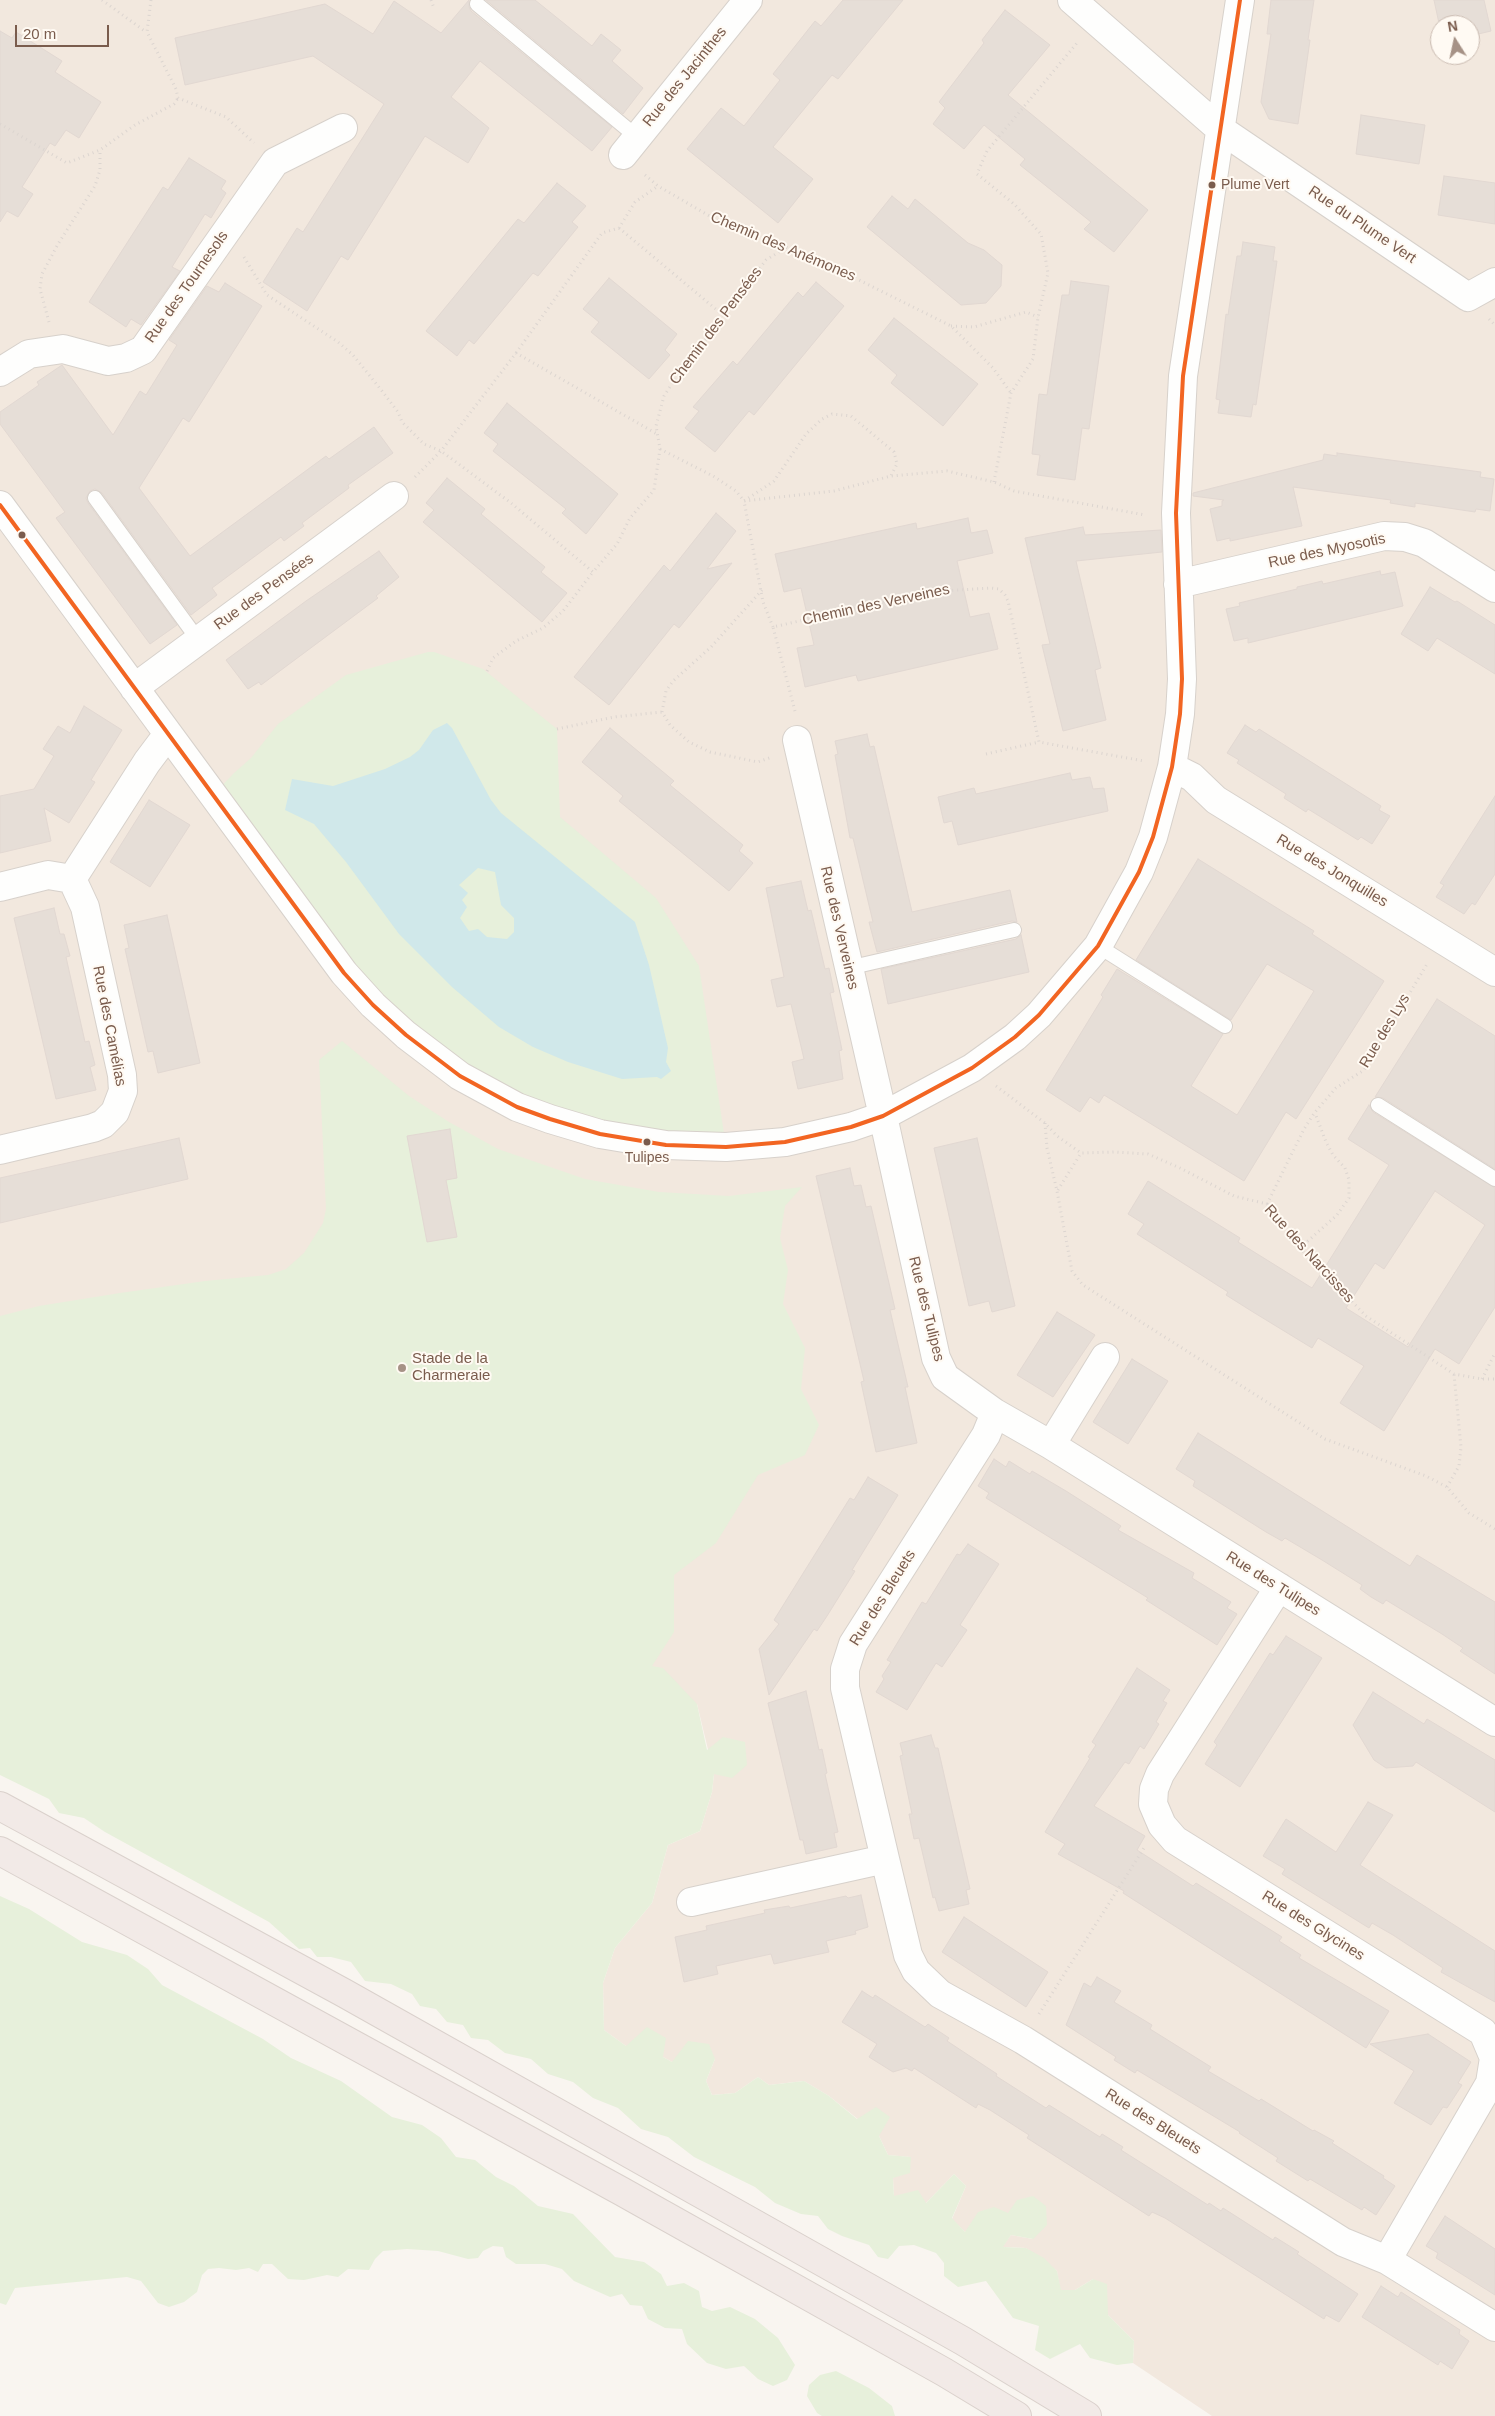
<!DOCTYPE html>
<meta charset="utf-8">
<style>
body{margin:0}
#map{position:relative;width:1495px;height:2416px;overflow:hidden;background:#f9f5f0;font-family:Arial,sans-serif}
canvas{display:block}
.north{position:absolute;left:1430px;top:15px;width:50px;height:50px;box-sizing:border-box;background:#fffaf3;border:1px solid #cabbb1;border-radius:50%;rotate:350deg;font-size:14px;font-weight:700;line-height:20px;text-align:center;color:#7a5c4d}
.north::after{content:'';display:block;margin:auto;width:18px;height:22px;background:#a69286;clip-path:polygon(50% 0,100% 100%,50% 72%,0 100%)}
.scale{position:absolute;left:15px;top:25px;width:94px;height:22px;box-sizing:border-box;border:2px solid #7a5c4d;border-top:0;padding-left:6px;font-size:15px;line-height:18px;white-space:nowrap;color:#7a5c4d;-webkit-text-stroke:4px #fffaf3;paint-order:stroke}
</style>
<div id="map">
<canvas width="1495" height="2416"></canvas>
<div class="north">N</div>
<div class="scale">20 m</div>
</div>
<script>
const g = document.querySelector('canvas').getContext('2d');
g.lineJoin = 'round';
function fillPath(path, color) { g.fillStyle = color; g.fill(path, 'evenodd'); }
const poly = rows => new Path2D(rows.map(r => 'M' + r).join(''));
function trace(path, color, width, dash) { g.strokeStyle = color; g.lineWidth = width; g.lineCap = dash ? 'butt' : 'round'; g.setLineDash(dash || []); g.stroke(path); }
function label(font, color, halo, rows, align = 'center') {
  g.font = font + ' Arial,sans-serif'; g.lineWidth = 4; g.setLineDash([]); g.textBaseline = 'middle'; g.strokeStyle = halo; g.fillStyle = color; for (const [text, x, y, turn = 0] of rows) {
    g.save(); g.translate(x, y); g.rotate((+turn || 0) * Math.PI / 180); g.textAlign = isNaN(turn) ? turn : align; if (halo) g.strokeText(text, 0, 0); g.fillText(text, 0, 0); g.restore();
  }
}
const residential = poly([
 [0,0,1495,0,1495,2416,1212,2416,1133,2363,1134,2341,1108,2315,1093,2279,1075,2290,1060,2290,1057,2271,1026,2248,1002,2247,1011,2235,1033,2239,1008,2213,965,2232,952,2219,966,2186,954,2174,925,2204,894,2196,893,2178,910,2157,888,2155,879,2136,829,2096,804,2081,769,2085,758,2077,735,2093,712,2095,706,2081,715,2059,672,2062,663,2057,626,2046,604,2030,603,1983,615,1948,652,1903,668,1845,700,1831,712,1792,714,1774,697,1704,0,1662],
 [1440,25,1470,25,1470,55,1440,55]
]);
const green = poly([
 [428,652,434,652,483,669,557,729,560,817,656,898,699,966,726,1147,600,1134,406,1035,213,795,234,773,251,758,278,724,346,675],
 [342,1041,409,1096,449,1122,498,1149,585,1179,659,1192,729,1196,802,1187,785,1206,780,1238,788,1270,783,1304,805,1348,801,1389,819,1425,805,1455,758,1475,716,1543,674,1575,674,1632,652,1666,663,1668,697,1704,707,1750,723,1737,745,1742,747,1765,732,1778,714,1774,712,1792,700,1831,668,1845,652,1903,615,1948,603,1983,604,2030,626,2046,647,2027,666,2038,663,2057,672,2062,688,2041,709,2044,715,2059,706,2081,712,2095,735,2093,758,2077,769,2085,804,2081,829,2096,857,2119,876,2107,890,2117,879,2136,888,2155,911,2157,910,2173,893,2178,894,2196,918,2190,926,2203,954,2174,966,2186,952,2218,965,2232,978,2212,994,2207,1008,2213,1017,2200,1033,2196,1046,2206,1047,2225,1033,2239,1011,2235,1003,2247,1026,2248,1044,2258,1057,2271,1061,2290,1075,2290,1093,2279,1107,2284,1108,2315,1134,2341,1133,2363,1117,2365,1090,2358,1080,2344,1050,2359,1035,2350,1039,2326,1013,2318,986,2281,958,2287,944,2276,944,2263,936,2253,914,2245,899,2246,888,2259,878,2257,869,2245,842,2236,828,2229,818,2216,801,2214,775,2203,755,2187,694,2157,668,2137,641,2129,618,2108,593,2098,573,2082,548,2074,531,2059,505,2053,488,2040,471,2038,463,2025,447,2022,436,2009,420,2006,412,1994,391,1984,365,1981,351,1962,331,1957,317,1957,310,1948,299,1949,269,1922,105,1832,84,1818,59,1813,49,1799,0,1775,0,1316,39,1306,120,1293,205,1281,268,1275,286,1269,304,1253,323,1223,326,1209,319,1060],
 [0,1896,29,1909,82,1942,127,1955,148,1969,162,1985,263,2039,291,2058,341,2081,392,2117,422,2125,441,2138,456,2157,475,2160,496,2177,514,2186,538,2206,573,2214,615,2257,644,2262,661,2274,667,2286,684,2283,699,2291,702,2307,712,2311,730,2307,755,2319,778,2338,795,2365,787,2380,773,2386,758,2379,744,2366,726,2369,707,2363,687,2344,682,2329,665,2328,648,2319,642,2306,630,2305,622,2294,610,2297,574,2281,562,2269,545,2264,516,2264,506,2257,503,2247,493,2246,483,2251,478,2258,468,2259,438,2251,407,2249,383,2251,375,2259,369,2270,348,2269,338,2277,327,2275,304,2280,288,2279,272,2264,263,2264,258,2272,249,2268,236,2270,219,2268,208,2269,202,2275,197,2292,184,2302,169,2307,158,2303,141,2281,127,2277,15,2288,6,2305,0,2303],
 [836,2371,869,2388,892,2406,895,2416,822,2416,817,2413,807,2396,809,2385,820,2375]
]);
const water = poly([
 [447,723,452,728,491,800,501,813,635,922,649,965,668,1048,666,1062,671,1071,661,1079,657,1077,622,1079,568,1062,533,1047,499,1027,452,987,399,934,346,862,314,824,285,810,292,779,333,786,385,769,410,757,419,750,433,730],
 [478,868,495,872,501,905,514,918,514,932,507,939,487,937,478,929,469,931,460,918,467,907,462,900,468,893,459,885]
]);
const building = poly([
 [469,0,469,7,471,11,612,127,592,151,480,61,451,97,489,128,468,163,425,136,348,260,341,256,307,311,263,282,297,228,303,232,384,104,313,56,185,85,175,38,325,4,373,34,394,1,441,33,469,0],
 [486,0,535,0,592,46,601,34,621,50,612,61,643,88,623,114,486,0],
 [843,0,903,0,838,79,832,75,773,147,813,179,778,223,687,149,721,108,744,126,780,80,773,74,815,21,821,26,843,0],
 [1271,0,1314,0,1308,40,1310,40,1298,124,1269,119,1261,102,1271,34,1267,34,1271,0],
 [1434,0,1484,0,1491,31,1470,36,1470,25,1440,25,1440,28,1434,0],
 [1005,10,1050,45,1008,95,1148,210,1114,252,1084,229,1091,222,1020,165,1025,159,984,125,964,149,933,124,945,108,939,102,984,43,982,40,1005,10],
 [0,31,12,38,16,32,62,61,55,72,101,102,79,138,66,130,55,146,50,143,22,187,33,194,18,217,7,211,0,222,0,31],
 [1361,115,1425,125,1419,164,1356,154,1361,115],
 [189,158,226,181,221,189,226,193,211,218,205,214,172,267,180,271,141,325,131,319,126,327,89,302,163,187,168,190,189,158],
 [1444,176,1495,183,1495,224,1438,215,1444,176],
 [557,183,586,206,572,222,578,227,538,276,533,273,474,344,469,340,457,356,426,331,518,219,524,223,557,183],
 [892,196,908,209,915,199,968,243,984,250,1002,265,1001,286,986,303,961,305,867,227,892,196],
 [1243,242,1275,247,1273,261,1277,261,1256,405,1253,404,1251,417,1218,413,1220,400,1216,399,1226,314,1228,315,1237,256,1241,256,1243,242],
 [609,278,677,334,665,350,670,355,649,379,591,332,599,322,583,309,609,278],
 [1071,281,1109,286,1089,429,1082,428,1075,480,1037,475,1040,455,1032,454,1039,394,1047,395,1062,295,1069,295,1071,281],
 [816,282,844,306,754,415,749,411,715,452,685,428,699,411,693,407,733,361,737,365,798,292,803,297,816,282],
 [225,283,262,306,189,422,183,418,139,488,190,556,326,456,329,459,374,427,393,453,348,485,349,488,302,523,304,526,284,541,281,537,212,588,217,595,191,615,102,493,95,489,90,491,86,498,88,503,177,625,150,644,56,518,65,512,0,424,0,412,39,385,37,382,62,365,113,435,140,391,146,395,177,345,169,340,207,286,219,292,225,283],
 [894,318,978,384,943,426,891,383,897,375,868,350,894,318],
 [507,403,618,494,586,534,562,513,566,509,493,451,498,444,484,433,507,403],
 [1337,453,1481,472,1480,477,1494,479,1490,511,1476,509,1475,512,1415,503,1415,507,1390,503,1391,500,1293,487,1302,526,1230,541,1230,538,1217,541,1210,509,1222,506,1222,501,1224,500,1193,496,1193,493,1323,460,1324,454,1337,456,1337,453],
 [447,478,485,509,481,514,545,567,541,572,567,593,542,622,423,522,434,510,426,503,447,478],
 [716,513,736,531,707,569,732,563,679,628,674,624,609,705,574,677,664,565,670,571,716,513],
 [968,518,971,533,987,530,993,553,957,561,970,617,989,613,998,649,858,681,856,675,805,687,797,648,814,645,801,588,784,592,775,554,916,523,917,529,968,518],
 [1083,527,1085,535,1161,530,1162,552,1076,561,1101,668,1095,670,1106,720,1063,731,1042,645,1050,644,1025,538,1083,527],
 [379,551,399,577,376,596,378,598,261,685,259,682,248,689,226,660,306,601,379,551],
 [1380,571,1381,575,1395,572,1403,606,1248,643,1248,638,1234,641,1226,609,1240,606,1239,603,1297,589,1297,587,1310,584,1322,581,1323,584,1380,571],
 [1430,587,1455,602,1457,601,1495,625,1495,674,1437,638,1428,651,1401,634,1430,587],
 [84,706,122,730,91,780,95,782,69,823,44,808,51,841,0,853,0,796,34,789,54,756,43,749,58,726,70,733,84,706],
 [1245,725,1256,732,1259,729,1381,806,1379,810,1390,816,1372,844,1361,837,1358,840,1308,809,1306,812,1284,798,1286,794,1237,763,1239,760,1227,753,1245,725],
 [610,728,674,781,670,785,743,845,739,851,753,863,729,891,619,801,623,796,582,762,610,728],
 [867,734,870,747,874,746,912,912,1010,890,1017,922,1012,921,877,952,869,922,873,922,853,838,850,838,835,755,838,754,835,741,867,734],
 [1070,773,1072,780,1090,777,1093,789,1104,788,1108,811,958,845,952,821,944,823,938,797,974,788,976,794,1070,773],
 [1495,796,1495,874,1475,905,1472,903,1464,914,1436,897,1444,885,1440,883,1495,796],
 [149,800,190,825,150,887,110,862,149,800],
 [1198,859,1314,931,1312,934,1384,981,1296,1119,1286,1112,1244,1181,1104,1095,1099,1103,1090,1097,1080,1112,1046,1090,1103,997,1101,995,1117,969,1223,1034,1191,1086,1237,1115,1314,991,1267,964,1231,1020,1136,960,1198,859],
 [801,881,808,911,811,910,825,969,829,968,834,992,830,993,842,1050,839,1051,843,1079,798,1089,792,1062,804,1059,791,1004,777,1007,771,980,784,977,766,888,801,881],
 [54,908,60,934,64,934,70,956,66,957,85,1042,89,1041,95,1065,90,1067,96,1090,56,1099,14,918,54,908],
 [167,915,200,1063,158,1073,153,1051,148,1052,125,949,129,948,124,925,167,915],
 [1021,935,1029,972,888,1004,881,969,1016,939,1021,935],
 [1437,999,1495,1036,1495,1169,1383,1098,1375,1097,1437,999],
 [1369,1105,1373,1112,1495,1188,1495,1307,1459,1364,1435,1349,1384,1431,1340,1403,1364,1366,1318,1338,1312,1348,1253,1312,1226,1295,1228,1292,1137,1234,1144,1224,1128,1214,1148,1181,1240,1238,1238,1242,1312,1288,1389,1165,1348,1139,1369,1105],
 [1435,1191,1485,1225,1408,1347,1346,1308,1375,1263,1384,1269,1435,1191],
 [450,1129,457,1178,446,1180,457,1237,427,1242,407,1136,450,1129],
 [179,1138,188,1179,0,1223,0,1178,179,1138],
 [977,1138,1015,1306,992,1312,989,1301,969,1306,934,1148,977,1138],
 [850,1168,854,1186,861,1185,866,1207,871,1206,895,1309,890,1310,908,1387,905,1387,917,1443,876,1452,861,1382,864,1381,816,1176,850,1168],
 [1057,1312,1095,1335,1053,1397,1017,1375,1057,1312],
 [1132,1359,1168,1381,1128,1444,1093,1422,1132,1359],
 [1198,1433,1410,1566,1417,1555,1495,1602,1495,1674,1460,1651,1463,1648,1442,1634,1386,1600,1383,1604,1371,1597,1360,1589,1362,1585,1322,1560,1285,1538,1282,1541,1266,1532,1193,1486,1195,1481,1176,1469,1198,1433],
 [994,1459,1006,1467,1009,1461,1030,1474,1032,1471,1066,1491,1121,1526,1118,1530,1194,1573,1192,1578,1231,1602,1227,1608,1237,1614,1217,1645,1146,1600,1148,1598,986,1498,989,1493,978,1486,994,1459],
 [868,1477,898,1495,852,1570,855,1571,827,1616,817,1631,814,1629,769,1695,759,1649,779,1624,774,1620,850,1498,854,1500,868,1477],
 [968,1544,999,1564,960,1625,967,1630,942,1667,936,1663,907,1710,876,1692,884,1679,882,1676,891,1662,887,1660,922,1602,926,1604,957,1554,960,1555,968,1544],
 [1286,1636,1322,1658,1240,1787,1205,1764,1217,1745,1214,1742,1231,1715,1270,1653,1273,1655,1286,1636],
 [1137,1668,1170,1690,1163,1701,1167,1703,1156,1722,1159,1724,1144,1749,1140,1746,1129,1764,1125,1762,1094,1806,1145,1836,1137,1850,1193,1886,1196,1883,1282,1937,1279,1941,1301,1955,1299,1958,1389,2011,1366,2048,1123,1893,1124,1891,1058,1854,1065,1844,1045,1832,1090,1758,1088,1757,1096,1745,1092,1742,1137,1668],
 [806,1691,819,1750,822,1749,827,1773,825,1774,838,1832,834,1833,837,1847,806,1854,803,1840,800,1840,768,1703,806,1691],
 [1373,1692,1424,1724,1427,1719,1495,1760,1495,1812,1416,1762,1413,1766,1386,1768,1374,1760,1353,1725,1373,1692],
 [931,1735,935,1748,938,1748,970,1889,966,1890,969,1904,939,1911,935,1897,933,1898,919,1838,914,1839,909,1814,912,1814,900,1756,903,1755,900,1743,931,1735],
 [1368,1802,1393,1815,1360,1865,1495,1951,1495,2002,1441,1972,1443,1968,1393,1935,1372,1923,1369,1928,1282,1874,1285,1869,1263,1856,1286,1819,1336,1852,1368,1802],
 [861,1895,868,1927,855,1931,856,1934,826,1941,829,1952,774,1964,771,1954,716,1966,718,1974,684,1982,675,1937,707,1930,706,1926,765,1913,764,1910,789,1906,790,1908,846,1896,848,1898,861,1895],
 [964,1917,1048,1972,1026,2007,942,1952,964,1917],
 [1097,1977,1121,1991,1114,2002,1152,2025,1150,2029,1211,2067,1208,2071,1259,2101,1261,2099,1313,2131,1314,2130,1334,2141,1332,2143,1384,2176,1383,2178,1395,2186,1376,2215,1364,2207,1362,2210,1310,2179,1308,2181,1276,2161,1278,2158,1239,2133,1240,2132,1137,2070,1135,2073,1114,2060,1116,2057,1066,2025,1084,1983,1091,1987,1097,1977],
 [862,1991,873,1998,875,1995,925,2027,928,2024,949,2038,947,2041,997,2074,996,2076,1046,2108,1049,2105,1100,2137,1102,2134,1123,2147,1121,2150,1208,2205,1209,2203,1221,2211,1223,2208,1273,2240,1275,2237,1299,2252,1297,2254,1358,2294,1339,2322,1326,2315,1324,2319,1165,2218,1152,2212,1149,2216,1027,2138,1029,2135,990,2110,978,2104,976,2108,914,2068,912,2071,906,2068,893,2072,869,2057,877,2044,842,2022,862,1991],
 [1428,2034,1471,2062,1458,2083,1462,2085,1447,2108,1443,2107,1431,2125,1394,2103,1414,2071,1370,2044,1428,2034],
 [1445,2216,1495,2249,1495,2295,1436,2258,1438,2253,1426,2246,1445,2216],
 [1381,2286,1398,2297,1401,2292,1460,2330,1459,2334,1469,2341,1452,2369,1440,2361,1438,2365,1362,2317,1381,2286]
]);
const path = poly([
 [102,0,146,32],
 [151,0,147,32,176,89,178,98,226,117,254,143],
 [431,0,434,8],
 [0,124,67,163,100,150,135,125,174,104,178,98],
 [645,175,658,186,725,225,813,257,951,326,993,368,1011,393],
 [619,228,724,316],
 [244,257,267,295,338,342,353,355,382,391,398,412,402,422,424,444,441,451,511,503,593,572,617,544,630,518,654,490,660,449,656,426,664,396,673,382,766,260,787,247],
 [1489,319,1495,325],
 [49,322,40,289,42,274,58,244,95,186,100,170,100,150],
 [951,326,974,327,1026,312,1038,317],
 [516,353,602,233,619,228,635,202,658,186],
 [660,449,713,476,736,491,744,501,834,491,891,476,947,471,994,482,1014,491,1145,515],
 [415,477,441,451,516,353,657,434],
 [994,482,1011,393,1033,359,1038,317,1048,273,1041,234,1014,204,977,174,987,151,1077,43],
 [762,590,711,647,673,681,666,691,662,712,670,725,689,742,710,752,758,762,772,757],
 [773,627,763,602,744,501,774,481,806,434,822,419,832,414,851,416,894,452,897,464,891,476],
 [487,671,493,658,516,641,543,628,563,611,593,572],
 [795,711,773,627,927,592,991,588,999,589,1005,595,1008,601,1039,742,1144,761],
 [557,729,614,717,662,712],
 [986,754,1039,742],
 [996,1086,1045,1123,1057,1136,1081,1153,1114,1152,1148,1154,1180,1168,1234,1196,1267,1204,1281,1226,1300,1248,1366,1316,1454,1374,1482,1379,1495,1379],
 [1045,1123,1047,1148,1057,1191,1072,1271,1083,1285,1325,1439,1426,1476,1447,1487,1469,1513,1495,1529],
 [1058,1190,1081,1153],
 [1267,1204,1304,1129,1315,1112,1336,1088,1364,1070,1427,964],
 [1300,1248,1337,1215,1349,1198,1349,1180,1345,1168,1333,1155,1326,1142,1315,1113],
 [1482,1379,1495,1353],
 [1447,1487,1459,1466,1461,1447,1454,1374],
 [1039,2014,1144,1848]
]);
const lane = poly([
 [477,4,637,137],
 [95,498,199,641],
 [1098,946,1225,1026],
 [848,968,1014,930],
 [1378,1105,1495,1179]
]);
const street = poly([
 [1072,0,1220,129,1468,297,1495,282],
 [623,155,748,0],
 [0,372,29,354,63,349,108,361,126,358,143,350,275,162,343,128],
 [0,505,344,973,373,1005,406,1035,460,1076,517,1107,550,1119,600,1134,666,1145,726,1147,785,1142,851,1127,883,1116,972,1068,1015,1037,1039,1015,1098,946,1139,872,1153,837,1172,767,1180,714,1182,679,1176,513,1183,376,1240,0],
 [1178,584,1384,536,1405,537,1424,543,1495,588],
 [134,688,394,496],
 [797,740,883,1116,936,1358,945,1377,995,1413,1051,1445,1495,1722],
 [1172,767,1192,777,1216,800,1495,972],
 [72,879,147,762,168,734],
 [0,887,48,875,72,879],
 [0,1150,93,1128,103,1124,115,1112,123,1091,122,1075,85,907,72,879],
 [995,1413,986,1435,853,1644,845,1669,845,1688,885,1859,908,1955,916,1971,940,1994,1023,2040,1343,2242,1387,2260,1495,2327],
 [1051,1445,1105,1357],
 [1279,1587,1160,1774,1154,1789,1153,1804,1162,1825,1175,1840,1483,2032,1494,2058,1490,2083,1387,2260],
 [691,1902,885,1859]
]);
const highway = poly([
 [0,1806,344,1993,963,2341,1087,2416],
 [0,1851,621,2191,944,2372,1017,2416]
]);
const bus1 = poly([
 [0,505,344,973,373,1005,406,1035,460,1076,517,1107,550,1119,600,1134,666,1145,726,1147,785,1142,851,1127,883,1116,972,1068,1015,1037,1039,1015,1098,946,1139,872,1153,837,1172,767,1180,714,1182,679,1176,513,1183,376,1240,0]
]);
const markers = [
 [1212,185,4.5,"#7a5c4d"],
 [22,535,4.5,"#7a5c4d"],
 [647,1142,4.5,"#7a5c4d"],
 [402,1368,5,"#a69286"]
];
const busNames = [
 ["Plume Vert",1221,185],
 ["Tulipes",647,1158,"center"]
];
const streetNames = [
 ["Rue des Jacinthes",685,77,-51],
 ["Rue du Plume Vert",1362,225,34],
 ["Chemin des Anémones",783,247,23],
 ["Rue des Tournesols",187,287,-55],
 ["Chemin des Pensées",716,326,-53],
 ["Rue des Myosotis",1327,551,-12],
 ["Rue des Pensées",264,592,-36],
 ["Chemin des Verveines",876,605,-12],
 ["Rue des Jonquilles",1332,871,31],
 ["Rue des Verveines",839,928,77],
 ["Rue des Camélias",109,1026,79],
 ["Rue des Lys",1385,1031,-59],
 ["Rue des Narcisses",1309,1254,48],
 ["Rue des Tulipes",926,1309,76],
 ["Rue des Tulipes",1273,1584,32],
 ["Rue des Bleuets",883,1598,-58],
 ["Rue des Glycines",1313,1926,32],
 ["Rue des Bleuets",1153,2122,32]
];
const poiNames = [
 ["Stade de la",412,1359],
 ["Charmeraie",412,1376]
];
fillPath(residential, '#f2e8de');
fillPath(green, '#e7f0db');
fillPath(water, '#d0e8ea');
fillPath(building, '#e6ded7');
trace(building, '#e2d8d2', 1);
trace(lane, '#d7d1cb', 16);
trace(street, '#d7d1cb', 30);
trace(highway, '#dad1cc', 30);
trace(path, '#dcd5d0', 3, [1, 4]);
trace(lane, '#fefefd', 14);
trace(street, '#fefefd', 28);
trace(highway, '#f2eae7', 28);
trace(bus1, '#f26522', 4);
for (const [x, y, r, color] of markers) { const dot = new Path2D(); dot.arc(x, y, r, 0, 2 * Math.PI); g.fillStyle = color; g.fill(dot); trace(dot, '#fffaf3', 2); }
label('14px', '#7a5c4d', '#fffaf3', busNames, 'left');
label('15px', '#7a5c4d', '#fffaf3', streetNames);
label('15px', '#7a5c4d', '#fffaf3', poiNames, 'left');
</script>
